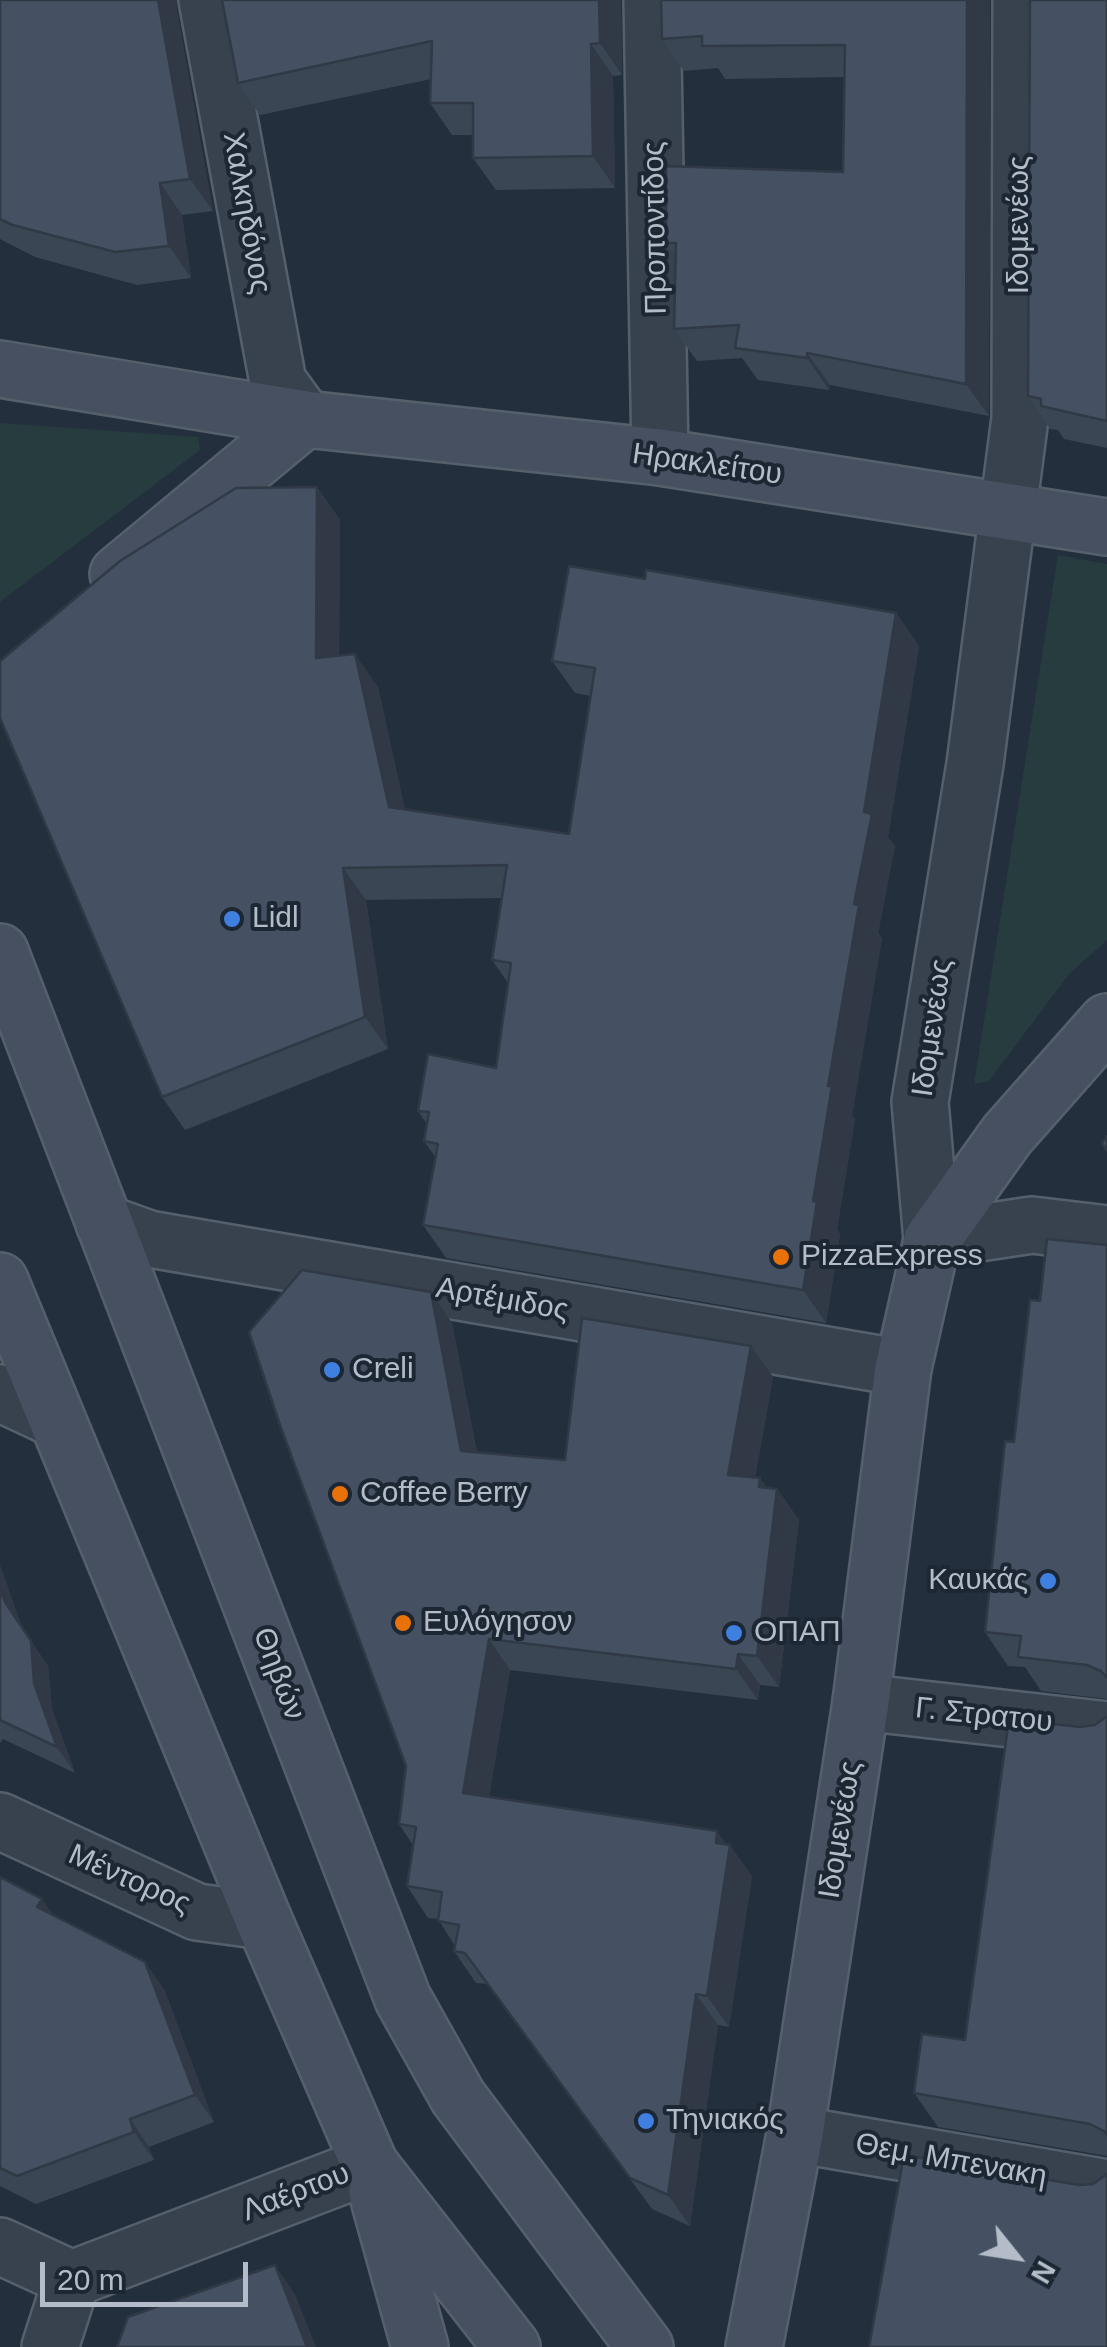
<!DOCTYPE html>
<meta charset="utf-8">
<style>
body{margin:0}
#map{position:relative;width:1107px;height:2347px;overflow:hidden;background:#242f3e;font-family:Helvetica,sans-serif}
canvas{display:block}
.north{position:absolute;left:967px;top:2207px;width:100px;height:100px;-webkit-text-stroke:8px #1d2633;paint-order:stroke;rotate:120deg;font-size:28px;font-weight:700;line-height:40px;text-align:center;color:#b4bcc9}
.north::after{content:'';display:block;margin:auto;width:35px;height:45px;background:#b4bcc9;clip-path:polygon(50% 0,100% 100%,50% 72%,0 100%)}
.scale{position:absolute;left:40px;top:2262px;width:208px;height:45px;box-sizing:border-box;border:5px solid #b4bcc9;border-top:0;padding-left:12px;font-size:30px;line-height:35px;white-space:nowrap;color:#b4bcc9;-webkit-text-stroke:8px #1d2633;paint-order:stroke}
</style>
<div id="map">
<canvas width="1107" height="2347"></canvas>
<div class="north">N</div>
<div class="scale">20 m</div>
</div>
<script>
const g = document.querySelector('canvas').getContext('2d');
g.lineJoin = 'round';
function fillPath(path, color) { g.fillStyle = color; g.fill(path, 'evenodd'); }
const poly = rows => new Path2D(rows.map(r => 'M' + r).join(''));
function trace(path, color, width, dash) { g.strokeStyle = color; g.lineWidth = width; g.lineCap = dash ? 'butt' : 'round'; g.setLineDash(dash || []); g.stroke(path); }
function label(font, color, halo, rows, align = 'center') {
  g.font = font + ' Helvetica,sans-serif'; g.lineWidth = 8; g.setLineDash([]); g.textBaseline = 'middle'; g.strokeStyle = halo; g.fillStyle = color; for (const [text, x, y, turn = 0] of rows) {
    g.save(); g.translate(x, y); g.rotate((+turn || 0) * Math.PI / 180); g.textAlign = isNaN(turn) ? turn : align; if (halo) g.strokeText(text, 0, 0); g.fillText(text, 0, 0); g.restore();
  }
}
const green = poly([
 [0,423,198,437,200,450,0,602],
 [1058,555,1107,564,1107,940,1069,974,989,1081,974,1084]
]);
const minor = poly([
 [207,0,278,382,305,419],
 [652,0,660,457],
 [1021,0,1020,418,975,764,920,1102,932,1240,1032,1225,1107,1234],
 [104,1223,149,1239,903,1368],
 [0,1393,55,1419],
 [861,1702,1107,1730],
 [0,1821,197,1912,264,1921],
 [795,2134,1107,2188],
 [0,2246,72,2279,370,2165],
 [50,2347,72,2279]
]);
const secondary = poly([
 [0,369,305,419,660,457,1107,527],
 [118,574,305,419],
 [0,952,403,1999,458,2097,645,2347],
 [0,1281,264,1921,370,2165,512,2347],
 [377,2192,420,2347],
 [754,2347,795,2134,861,1702,903,1368,932,1240,1007,1135,1107,1022]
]);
const wall = poly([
 [0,0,177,0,176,6,213,211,182,215,191,278,137,285,35,257,0,239],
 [621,0,622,75,613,76,615,188,496,190,473,158,473,135,452,135,430,103,431,79,260,115,238,83],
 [661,0,990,0,989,416,830,385,829,390,758,380,742,358,697,361,674,329,675,256,666,243,843,172,844,77,725,79,718,68,684,71,662,39],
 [1107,0,1107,448,1064,439,1058,430,1050,429,1028,396],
 [317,487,340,520,339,656,378,687,405,810,569,834,591,696,575,693,552,661,645,579,896,613,919,646,888,837,895,846,878,933,882,938,852,1115,855,1119,837,1229,840,1234,826,1323,446,1258,423,1225,436,1158,424,1141,427,1124,418,1111,496,1068,508,983,492,960,501,898,366,900,388,1049,185,1130,162,1097],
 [1107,1245,1107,1699,1041,1691,1025,1667,1008,1666,985,1632,1014,1442,1040,1301],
 [452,1323,477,1453,565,1460,751,1346,773,1377,755,1478,767,1488,777,1489,799,1520,779,1687,760,1685,758,1700,510,1670,489,1797,727,1845,752,1876,729,2027,718,2025,690,2226,652,2209,487,1984,476,1983,454,1951,455,1946,438,1919,428,1918,407,1886,413,1845,399,1824],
 [0,1565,22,1628,48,1666,52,1709,75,1773,3,1739,0,1743],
 [1107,1716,1107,2156,938,2127,914,2093,965,2040,1080,1727,1095,1725],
 [0,1877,53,1915,164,1989,214,2122,149,2147,154,2160,36,2204,0,2186]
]);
const shadedWall = poly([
 [158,0,177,0,176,6,213,211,190,179],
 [599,0,621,0,622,75,600,43],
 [967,0,990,0,989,416,966,384],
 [591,44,613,76,615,188,593,156],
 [160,183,182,215,191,278,169,246],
 [807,353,830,385,829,390,807,358],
 [317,487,340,520,339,691,316,658],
 [896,613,919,646,888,837,895,846,878,933,882,938,852,1115,855,1119,837,1229,840,1234,826,1323,803,1290,813,1201,854,904,864,812],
 [355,654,378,687,412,840,389,807],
 [343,868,366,900,388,1049,365,1017],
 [431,1292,452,1323,482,1482,461,1451],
 [751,1346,773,1377,750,1506,728,1475],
 [760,1478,776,1501,777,1489,799,1520,779,1687,757,1656],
 [0,1565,22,1628,48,1666,52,1709,75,1773,57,1747,0,1589],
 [489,1639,510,1670,485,1824,463,1793],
 [738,1654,760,1685,758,1700,736,1669],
 [717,1831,730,1849,730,1845,752,1876,729,2027,707,1996],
 [42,1899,61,1926,37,1907],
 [145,1962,164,1989,214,2122,195,2095],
 [696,1994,718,2025,690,2226,668,2195],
 [130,2119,149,2147,154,2160,134,2132],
 [275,2265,295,2294,316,2347,307,2347]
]);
const building = poly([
 [0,0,158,0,190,179,160,183,169,246,115,252,13,225,0,219,0,0],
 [222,0,599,0,600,43,591,44,593,156,473,158,473,103,430,103,432,41,238,83,222,0],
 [661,0,967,0,966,384,807,353,807,358,735,348,739,325,674,329,676,243,666,243,666,166,843,172,845,45,702,46,702,36,662,39,661,0],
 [1030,0,1107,0,1107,421,1041,406,1041,399,1028,396,1030,0],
 [317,487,316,658,355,654,389,807,569,834,595,668,552,661,569,566,645,579,646,570,896,613,864,812,872,814,854,904,859,905,828,1086,832,1086,813,1201,817,1202,803,1290,423,1225,438,1144,424,1141,429,1112,418,1111,428,1054,496,1068,511,963,492,960,507,865,343,868,365,1017,162,1097,0,718,0,661,120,561,236,488,317,487],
 [1107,1136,1107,1151,1102,1143,1107,1136],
 [1047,1239,1107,1245,1107,1678,1101,1671,1087,1665,1018,1657,1021,1636,985,1632,1005,1441,1014,1442,1030,1300,1040,1301,1047,1239],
 [302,1270,431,1292,461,1451,565,1460,582,1318,751,1346,728,1475,760,1478,759,1487,777,1489,757,1656,738,1654,736,1669,489,1639,463,1793,717,1831,716,1843,730,1845,707,1996,696,1994,668,2195,630,2178,465,1953,454,1951,459,1925,438,1921,442,1892,407,1886,416,1827,399,1824,406,1766,280,1425,249,1332,302,1270],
 [0,1589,5,1602,31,1641,34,1683,57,1747,0,1720,0,1589],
 [1107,1716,1107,2135,1104,2131,1090,2124,914,2093,922,2034,965,2040,1009,1719,1080,1727,1095,1725,1107,1716],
 [0,1877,42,1899,37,1907,145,1962,195,2095,130,2119,134,2132,17,2176,0,2168,0,1877],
 [904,2155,1079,2185,1093,2184,1107,2174,1107,2347,869,2347,904,2155],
 [275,2265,307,2347,117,2347,128,2317,275,2265]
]);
const markers = [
 [232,919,10,"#3f7fe0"],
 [781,1257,10,"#e8710a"],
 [332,1370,10,"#3f7fe0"],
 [340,1494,10,"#e8710a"],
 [1048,1581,10,"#3f7fe0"],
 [403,1623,10,"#e8710a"],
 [734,1633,10,"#3f7fe0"],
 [646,2121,10,"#3f7fe0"]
];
const streetNames = [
 ["Χαλκηδόνος",246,213,80],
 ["Ιδομενέως",1020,225,-90],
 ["Προποντίδος",656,228,-91],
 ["Ηρακλείτου",707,465,8],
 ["Ιδομενέως",933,1028,-82],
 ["Αρτέμιδος",502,1300,10],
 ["Θηβών",278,1674,69],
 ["Γ. Στρατου",984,1716,6],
 ["Ιδομενέως",841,1830,-81],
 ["Μέντορος",129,1880,24],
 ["Θεμ. Μπενακη",951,2161,10],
 ["Λαέρτου",296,2193,-21]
];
const poiNames = [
 ["Lidl",252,919],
 ["PizzaExpress",801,1257],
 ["Creli",352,1370],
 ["Coffee Berry",360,1494],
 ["Καυκάς",1028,1581,"right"],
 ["Ευλόγησον",423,1623],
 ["ΟΠΑΠ",754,1633],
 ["Τηνιακός",666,2121]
];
fillPath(green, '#263c3f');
trace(minor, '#565f6c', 60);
trace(secondary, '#565f6c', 60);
trace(minor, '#38414e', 55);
trace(secondary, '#465061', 55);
fillPath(wall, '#3b4654');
fillPath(shadedWall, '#303945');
fillPath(building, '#455162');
trace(building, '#303945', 2.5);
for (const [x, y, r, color] of markers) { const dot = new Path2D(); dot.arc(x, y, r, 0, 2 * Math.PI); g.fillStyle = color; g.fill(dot); trace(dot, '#1d2633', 4); }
label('30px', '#b4bcc9', '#1d2633', streetNames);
label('30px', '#b4bcc9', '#1d2633', poiNames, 'left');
</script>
